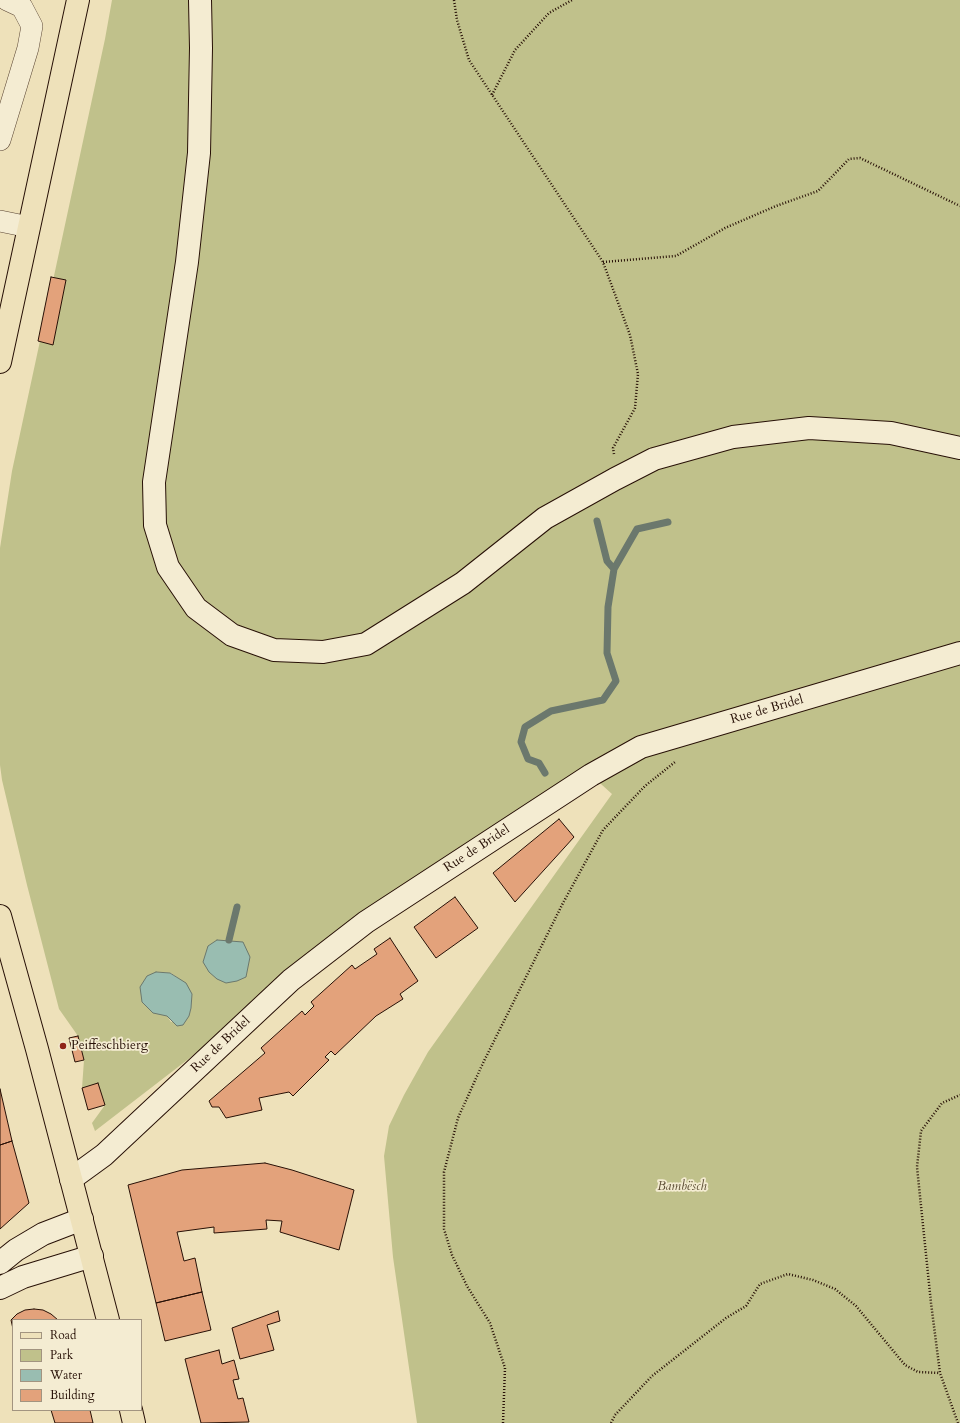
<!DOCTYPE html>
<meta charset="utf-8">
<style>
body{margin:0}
#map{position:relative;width:960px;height:1423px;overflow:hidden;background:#eee1ba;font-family:Cardo,serif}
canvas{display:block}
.legend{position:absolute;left:12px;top:1319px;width:130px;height:92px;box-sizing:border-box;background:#f4ecd2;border:1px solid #a29480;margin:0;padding:5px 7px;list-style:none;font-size:12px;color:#271006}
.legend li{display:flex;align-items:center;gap:8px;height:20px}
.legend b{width:20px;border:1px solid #a29480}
</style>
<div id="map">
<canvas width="960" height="1423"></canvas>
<ul class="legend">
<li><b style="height:5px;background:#eee1ba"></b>Road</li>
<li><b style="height:11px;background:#c0c18b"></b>Park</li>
<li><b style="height:11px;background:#99bdb1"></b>Water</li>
<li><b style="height:11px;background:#e3a27b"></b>Building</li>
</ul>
</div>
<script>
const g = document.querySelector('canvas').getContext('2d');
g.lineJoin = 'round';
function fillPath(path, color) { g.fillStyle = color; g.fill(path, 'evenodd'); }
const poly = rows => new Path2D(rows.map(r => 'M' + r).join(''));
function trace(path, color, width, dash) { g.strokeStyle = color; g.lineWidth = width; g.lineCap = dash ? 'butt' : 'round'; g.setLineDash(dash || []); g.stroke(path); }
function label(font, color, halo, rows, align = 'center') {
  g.font = font + ' Cardo,serif'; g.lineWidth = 3.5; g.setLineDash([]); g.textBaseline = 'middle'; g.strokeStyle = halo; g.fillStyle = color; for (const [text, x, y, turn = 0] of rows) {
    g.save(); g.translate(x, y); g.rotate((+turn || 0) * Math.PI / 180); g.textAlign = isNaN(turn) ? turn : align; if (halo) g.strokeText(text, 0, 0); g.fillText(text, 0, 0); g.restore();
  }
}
const green = poly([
 [112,0,960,0,960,1423,417,1423,393,1257,384,1156,389,1126,404,1095,428,1052,612,794,591,775,291,980,95,1131,92,1123,105,1105,98,1084,82,1088,84,1060,78,1036,59,1009,27,885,2,780,0,765,0,548,12,471,105,39],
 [156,972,171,973,178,978,192,994,191,1008,189,1016,171,1022,167,1016]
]);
const water = poly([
 [217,940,243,942,250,957,246,977,237,981,226,983,217,979,209,972,203,962,208,946,217,940],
 [156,972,170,973,186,983,192,994,191,1008,189,1016,183,1025,177,1026,167,1016,153,1013,142,1002,140,987,147,976,156,972]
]);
const stream = poly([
 [597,521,607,561,614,569],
 [545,773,539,763,528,759,521,742,525,727,551,711,603,700,616,681,607,653,608,607,614,569,637,529,668,522],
 [229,940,237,907]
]);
const building = poly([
 [51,277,66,280,53,345,38,341,51,277],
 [559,819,574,837,515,902,493,873,559,819],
 [455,897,478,928,436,958,414,927,455,897],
 [390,938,418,981,400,994,403,999,376,1016,335,1055,331,1051,325,1057,329,1060,293,1096,289,1092,259,1098,262,1110,226,1118,219,1107,212,1107,209,1101,265,1053,261,1048,302,1011,305,1015,314,1006,311,1002,352,965,355,969,377,954,374,949,390,938],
 [78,1036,84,1060,75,1062,69,1038,78,1036],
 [98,1083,105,1105,88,1110,82,1088,98,1083],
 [0,1089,12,1141,0,1145,0,1089],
 [12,1141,29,1203,0,1229,0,1145,12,1141],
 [265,1163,292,1170,354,1190,339,1250,280,1232,282,1221,266,1220,267,1229,214,1233,214,1227,177,1232,184,1261,195,1258,202,1292,156,1303,128,1185,182,1170,265,1163],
 [202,1292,211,1330,165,1341,156,1303,202,1292],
 [34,1309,43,1310,51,1314,58,1320,13,1320,13,1329,11,1320,17,1314,25,1310,34,1309],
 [278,1311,280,1321,267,1325,274,1350,240,1359,232,1328,278,1311],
 [219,1350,222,1364,234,1360,239,1379,233,1380,238,1399,243,1398,249,1422,201,1423,185,1359,219,1350],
 [51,1410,90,1410,93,1423,55,1423,51,1410]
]);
const path = poly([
 [454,0,457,20,469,60,603,262,630,335,638,374,635,408,613,448,614,454],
 [492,95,515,50,549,13,572,0],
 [603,262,676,256,725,228,776,206,818,191,849,159,860,158,960,206],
 [503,1423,505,1368,490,1323,467,1286,452,1255,444,1229,444,1172,458,1118,483,1063,563,903,603,830,645,786,675,762],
 [611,1423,615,1415,652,1376,726,1318,746,1306,760,1284,788,1274,813,1280,835,1289,856,1306,905,1365,918,1372,940,1373],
 [958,1423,940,1373,931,1303,917,1167,921,1131,942,1103,960,1095]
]);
const street = poly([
 [0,140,28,48,32,26,22,7,7,0],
 [0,221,29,227]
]);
const secondary = poly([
 [200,0,201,48,199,153,187,262,154,482,155,525,168,567,196,608,232,635,274,650,323,652,366,644,463,583,545,518,615,479,654,459,733,437,809,428,891,433,960,448],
 [71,1179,104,1155,291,980,366,922,591,775,641,747,960,653],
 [0,1263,16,1250,43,1234,82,1219],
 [0,1288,23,1277,92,1256]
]);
const primary = poly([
 [0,362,78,0],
 [0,916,37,1049,108,1320],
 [131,1410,134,1423]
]);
const markers = [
 [63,1046,4,"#8f2418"]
];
const streetNames = [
 ["Rue de Bridel",767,710,-16],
 ["Rue de Bridel",477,849,-33],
 ["Rue de Bridel",221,1045,-43]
];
const poiNames = [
 ["Peiffeschbierg",71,1046]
];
const parkNames = [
 ["Bambësch",682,1187]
];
fillPath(green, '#c0c18b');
fillPath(water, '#99bdb1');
trace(water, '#6b786d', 1);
trace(stream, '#6b786d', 7);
fillPath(building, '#e3a27b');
trace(building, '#271006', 1);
trace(street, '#594433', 22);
trace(secondary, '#271006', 24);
trace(primary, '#271006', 24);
trace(path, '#271006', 2.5, [1, 2]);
trace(street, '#f4ecd2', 21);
trace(secondary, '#f4ecd2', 22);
trace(primary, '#eee1ba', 22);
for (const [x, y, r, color] of markers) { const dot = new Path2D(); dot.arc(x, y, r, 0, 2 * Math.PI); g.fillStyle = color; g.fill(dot); trace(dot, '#f4ecd2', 1.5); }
label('13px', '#271006', '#f4ecd2', streetNames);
label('13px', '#271006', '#f4ecd2', poiNames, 'left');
label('italic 13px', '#5d4e35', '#f4ecd2', parkNames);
</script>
